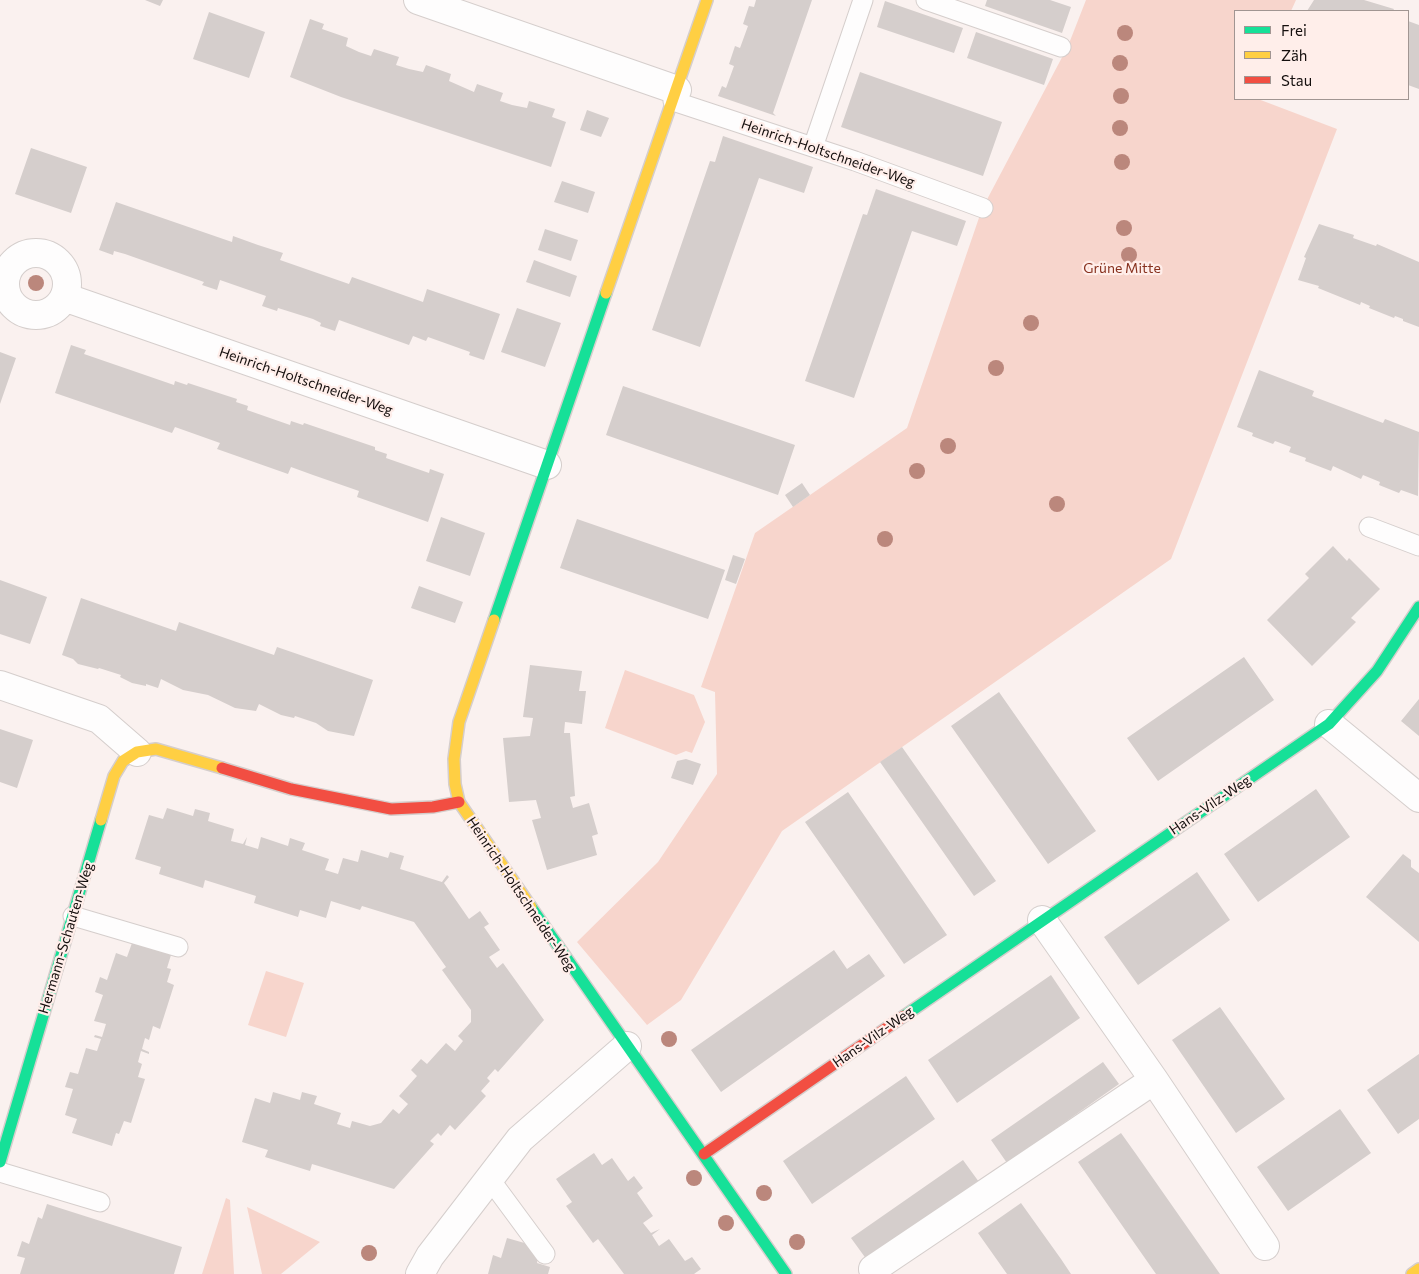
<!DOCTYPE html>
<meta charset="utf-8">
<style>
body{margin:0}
#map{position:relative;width:1419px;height:1274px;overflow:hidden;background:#faf1ef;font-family:Commissioner,sans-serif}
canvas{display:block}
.legend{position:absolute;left:1234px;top:10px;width:175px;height:90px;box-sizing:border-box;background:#ffeeea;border:1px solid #a19592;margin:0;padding:6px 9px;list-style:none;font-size:15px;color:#150f0e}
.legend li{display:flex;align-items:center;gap:10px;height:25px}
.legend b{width:25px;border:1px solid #a19592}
</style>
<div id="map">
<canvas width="1419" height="1274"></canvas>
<ul class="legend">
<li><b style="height:6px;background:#16e098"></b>Frei</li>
<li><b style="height:6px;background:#ffcf43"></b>Zäh</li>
<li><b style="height:6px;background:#f24e42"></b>Stau</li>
</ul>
</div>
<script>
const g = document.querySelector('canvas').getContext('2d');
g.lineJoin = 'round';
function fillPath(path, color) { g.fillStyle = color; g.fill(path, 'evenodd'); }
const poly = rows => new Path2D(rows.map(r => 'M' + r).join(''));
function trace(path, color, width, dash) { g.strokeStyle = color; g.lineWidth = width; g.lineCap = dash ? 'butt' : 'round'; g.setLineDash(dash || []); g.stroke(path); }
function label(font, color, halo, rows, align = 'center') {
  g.font = font + ' Commissioner,sans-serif'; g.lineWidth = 4.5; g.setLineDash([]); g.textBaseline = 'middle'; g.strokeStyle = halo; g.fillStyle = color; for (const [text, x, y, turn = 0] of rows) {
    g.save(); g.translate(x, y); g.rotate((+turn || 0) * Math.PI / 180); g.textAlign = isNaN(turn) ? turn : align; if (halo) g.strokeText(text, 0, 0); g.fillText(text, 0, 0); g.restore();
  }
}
const green = poly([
 [1086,0,1296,0,1291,11,1235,11,1235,99,1258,99,1337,129,1171,559,782,831,681,1000,647,1025,577,942,658,862,717,774,715,692,701,687,755,533,907,428,982,209,1068,46],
 [625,670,694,695,705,722,692,753,686,751,676,755,605,728],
 [266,971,304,983,286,1037,248,1025],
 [226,1198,230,1200,234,1274,202,1274],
 [247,1207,320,1242,281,1274,262,1274]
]);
const building = poly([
 [145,0,163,0,160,6],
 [756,0,812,0,773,113,776,116,718,96,722,86,726,88,734,66,729,64,735,46,740,48,748,26,743,24,749,6,754,7],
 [987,0,1050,0,1071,7,1062,33,985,6],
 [1314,0,1364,0,1394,9,1393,11,1307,11],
 [885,1,963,28,954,53,877,27],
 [209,12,265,32,249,78,193,59],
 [310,19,324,24,322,29,348,38,346,46,359,52,371,56,374,49,399,57,396,65,409,69,423,72,426,65,451,74,449,81,474,92,477,84,503,93,500,101,512,105,527,108,529,101,555,109,552,117,566,122,551,167,341,97,290,77],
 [1408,21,1419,25,1419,89,1408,85],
 [976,32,1053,59,1044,85,967,58],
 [860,72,1002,122,983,176,841,127],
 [587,110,609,118,601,137,580,130],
 [723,136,813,167,804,193,759,178,700,347,652,330,710,161,715,162],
 [31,148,87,167,71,213,15,194],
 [562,181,595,192,588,213,554,202],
 [876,189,966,221,957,246,912,231,854,398,805,381,863,214,867,215],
 [116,202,232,242,233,236,258,245,283,253,280,260,349,284,352,277,423,302,427,289,500,314,484,360,469,355,470,352,428,337,426,341,413,336,409,345,339,320,335,331,320,326,321,323,313,319,278,308,277,311,262,306,266,296,220,280,217,290,202,285,204,282,125,254,114,251,113,255,99,250],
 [1319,224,1354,235,1353,238,1376,246,1377,244,1419,262,1419,327,1403,321,1403,319,1395,316,1394,318,1369,308,1370,306,1361,302,1360,305,1318,288,1319,286,1298,280,1306,258,1304,257],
 [545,229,578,240,571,261,538,250],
 [534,260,577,276,570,297,526,282],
 [517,308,561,323,545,367,501,352],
 [71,345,86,350,84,354,174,385,175,381,187,385,188,383,237,399,236,402,248,406,247,410,290,425,291,421,303,425,304,423,375,447,375,450,387,454,386,458,429,473,430,469,444,474,428,522,357,497,359,491,313,475,291,467,288,474,217,449,220,443,175,427,172,433,55,393],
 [0,352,16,358,0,404],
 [1259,370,1314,391,1312,396,1362,415,1383,423,1385,419,1419,432,1418,496,1401,490,1399,493,1379,485,1380,482,1363,475,1361,479,1333,466,1331,471,1305,461,1306,458,1289,452,1291,447,1275,441,1273,444,1252,436,1253,433,1237,427],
 [623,386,795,445,778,495,606,435],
 [802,483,810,495,793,507,785,495],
 [441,517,485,533,470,576,426,561],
 [577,519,725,570,708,619,560,568],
 [1333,546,1347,561,1349,558,1380,589,1351,618,1356,622,1312,666,1267,620,1309,578,1305,574],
 [733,555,745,559,736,584,725,580],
 [0,580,47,597,30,644,0,634],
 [419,586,463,602,455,623,411,608],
 [81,598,176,631,179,622,274,655,277,647,373,680,354,736,328,731,316,723,295,716,294,718,281,715,259,704,256,711,235,708,208,695,183,690,161,679,158,688,146,684,146,686,132,683,120,677,121,675,99,668,98,669,78,664,73,659,62,655],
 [1244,657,1274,700,1158,781,1127,738],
 [530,665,582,671,579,691,586,691,582,724,565,722,564,733,570,733,575,796,570,797,573,808,589,803,598,834,592,836,597,855,547,870,532,820,541,818,536,800,509,802,503,738,530,736,533,718,523,717],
 [999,692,1096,831,1048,864,951,726],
 [1419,699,1419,736,1401,721],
 [0,729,33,740,17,788,0,782],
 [902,747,996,881,974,896,880,762],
 [686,759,701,764,693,785,671,778,677,761],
 [1316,789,1350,837,1258,902,1224,854],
 [848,792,947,935,904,964,805,822],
 [167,808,193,816,195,809,210,813,208,821,234,829,231,841,243,844,247,837,245,845,258,849,261,837,288,846,290,838,305,843,302,850,329,859,325,870,338,874,343,858,358,862,361,850,388,858,390,852,404,856,400,869,442,882,447,875,449,877,444,883,469,919,480,911,489,924,484,927,500,950,489,957,497,968,503,963,544,1020,498,1072,495,1069,487,1078,490,1081,481,1091,486,1096,455,1130,450,1125,441,1136,438,1133,430,1141,434,1144,394,1189,312,1164,310,1171,265,1157,268,1150,242,1142,255,1098,270,1103,273,1092,300,1100,302,1092,317,1096,314,1104,341,1113,337,1124,350,1128,352,1121,370,1126,381,1123,393,1109,399,1114,408,1104,399,1096,417,1076,411,1070,421,1059,427,1064,446,1043,455,1051,463,1041,458,1036,471,1022,471,1010,442,970,446,967,414,922,362,906,360,910,331,901,326,918,300,910,298,917,254,903,256,896,205,880,203,888,159,874,161,867,135,859,149,815,163,819],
 [1403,854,1411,860,1411,867,1419,873,1419,942,1366,897],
 [1197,872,1230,920,1138,985,1104,937],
 [132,943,171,955,167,968,171,969,167,982,174,985,160,1029,153,1026,149,1040,145,1038,142,1049,149,1052,149,1054,141,1051,138,1062,142,1064,138,1077,145,1079,131,1123,124,1121,119,1134,116,1133,112,1146,72,1133,77,1119,65,1115,73,1089,65,1087,70,1072,78,1074,86,1048,97,1051,101,1039,94,1037,95,1035,102,1037,106,1024,94,1021,103,995,95,992,100,977,107,980,116,953,127,957],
 [834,950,847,969,869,954,885,976,721,1092,691,1050],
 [1051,975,1080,1018,957,1103,928,1060],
 [1220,1007,1285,1099,1236,1133,1172,1040],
 [1419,1054,1419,1119,1398,1134,1367,1090],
 [1103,1062,1119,1084,1007,1163,991,1140],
 [906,1076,935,1119,812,1204,783,1161],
 [1340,1109,1371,1153,1288,1211,1257,1167],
 [1121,1133,1136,1154,1220,1274,1156,1274,1135,1244,1078,1162],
 [594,1153,602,1165,612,1158,628,1181,634,1176,643,1188,637,1193,653,1216,643,1223,651,1233,660,1229,652,1235,659,1246,669,1239,685,1261,692,1257,701,1269,694,1274,624,1274,598,1239,593,1243,566,1206,572,1202,556,1179],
 [963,1160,979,1182,867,1260,851,1238],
 [1021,1203,1061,1259,1071,1274,1007,1274,978,1233],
 [47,1204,182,1247,174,1274,20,1274,25,1258,17,1256,22,1241,29,1244,38,1217,42,1219],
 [507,1238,528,1244,538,1258,537,1263,550,1267,548,1274,488,1274,493,1255,501,1258]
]);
const lane = poly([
 [926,0,1061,47],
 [673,101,855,161,983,208],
 [813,147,863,0],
 [0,272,6,274],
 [1369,527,1419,546],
 [73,916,178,947],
 [0,1172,100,1202],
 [489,1178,545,1254]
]);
const street = poly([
 [418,0,677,90],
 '5 284a31 31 0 1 1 62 0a31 31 0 1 1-62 0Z',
 [64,297,547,465],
 [0,685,99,719,137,752],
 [1329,724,1419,798],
 [1042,920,1154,1080,1265,1246],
 [873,1269,1154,1080],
 [420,1274,430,1256,520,1139,627,1046]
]);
const fast = poly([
 [494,620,606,293],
 [531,907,786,1274],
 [904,1016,1329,724,1377,671,1419,607],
 [0,1162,101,820]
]);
const slow = poly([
 [606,293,707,0],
 [494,620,459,722,454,759,455,784,459,802,531,907],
 [101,820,114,776,123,761,137,752,156,749,222,768],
 [1412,1274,1419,1269]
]);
const jam = poly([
 [222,768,291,789,391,809,433,807,459,802],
 [704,1154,904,1016]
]);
const trees = [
 [1125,33],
 [1120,63],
 [1121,96],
 [1120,128],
 [1122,162],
 [1124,228],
 [1129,255],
 [36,283],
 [1031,323],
 [996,368],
 [948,446],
 [917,471],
 [1057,504],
 [885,539],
 [669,1039],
 [694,1178],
 [764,1193],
 [726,1223],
 [797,1242],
 [369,1253]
];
const streetNames = [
 ["Heinrich-Holtschneider-Weg",828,153,19],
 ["Heinrich-Holtschneider-Weg",306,381,19],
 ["Hans-Vilz-Weg",1210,805,-34],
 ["Heinrich-Holtschneider-Weg",521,894,56],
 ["Hermann-Schauten-Weg",66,938,-73],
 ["Hans-Vilz-Weg",873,1037,-35]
];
const parkNames = [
 ["Grüne Mitte",1122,268]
];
fillPath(green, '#f7d5cc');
fillPath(building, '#d5cecc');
trace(lane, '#d5cecc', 21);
trace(street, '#d5cecc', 30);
trace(fast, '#d5cecc', 14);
trace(slow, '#d5cecc', 14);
trace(jam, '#d5cecc', 14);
trace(lane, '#fefdfd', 19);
trace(street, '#fefdfd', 28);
trace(fast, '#16e098', 11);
trace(slow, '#ffcf43', 11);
trace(jam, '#f24e42', 11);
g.fillStyle = '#bb877c';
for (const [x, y] of trees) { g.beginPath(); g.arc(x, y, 8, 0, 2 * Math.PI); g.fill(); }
label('14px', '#150f0e', '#ffeeea', streetNames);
label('14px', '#87311e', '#ffeeea', parkNames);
</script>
